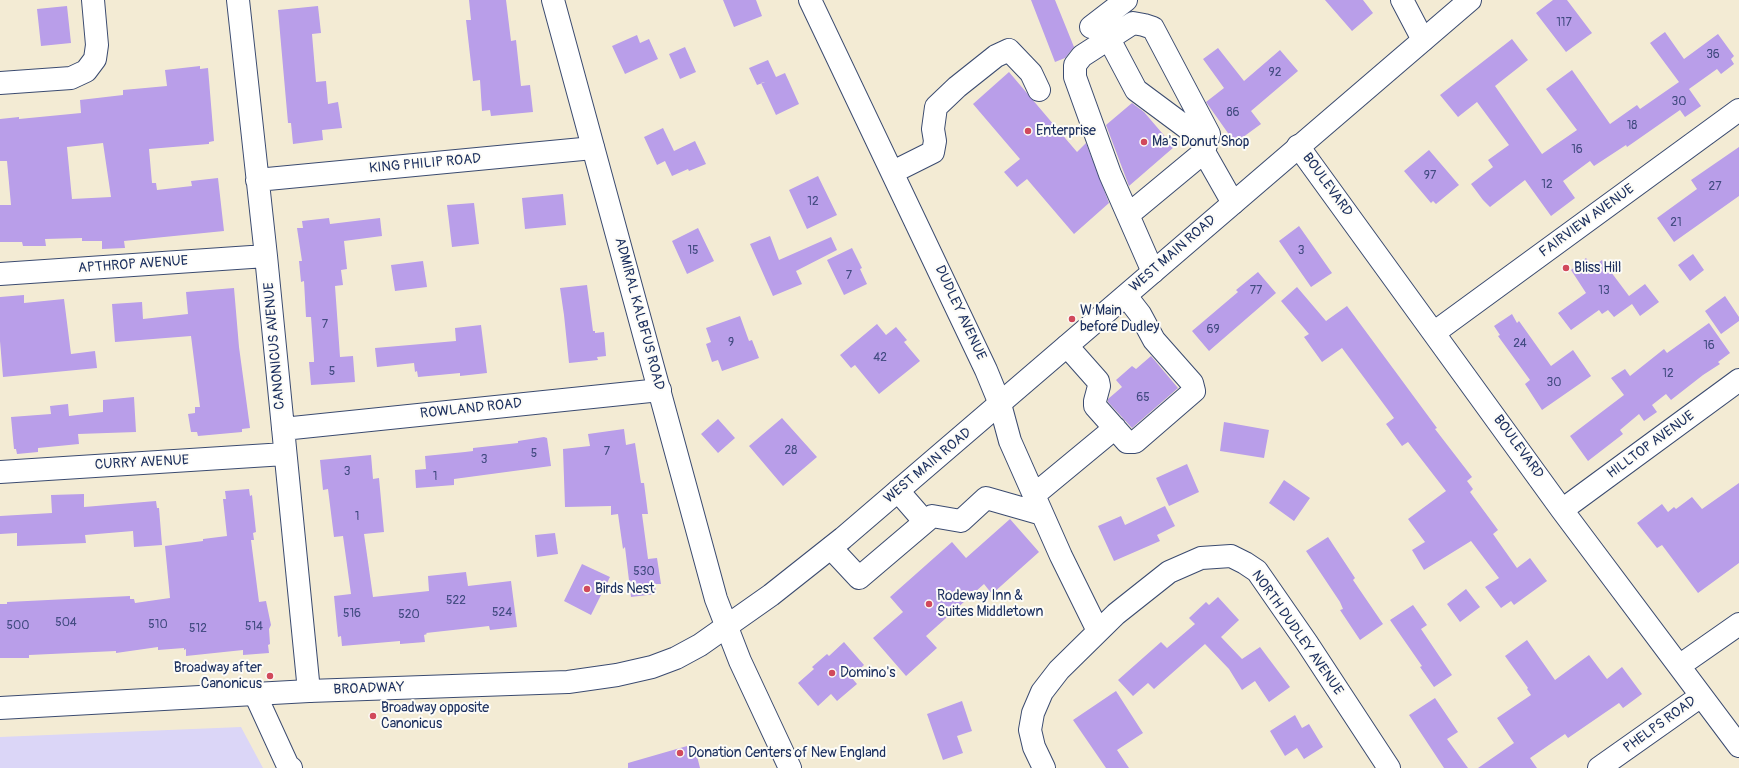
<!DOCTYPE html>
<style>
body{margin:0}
canvas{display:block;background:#f3ebd4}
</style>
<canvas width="1739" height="768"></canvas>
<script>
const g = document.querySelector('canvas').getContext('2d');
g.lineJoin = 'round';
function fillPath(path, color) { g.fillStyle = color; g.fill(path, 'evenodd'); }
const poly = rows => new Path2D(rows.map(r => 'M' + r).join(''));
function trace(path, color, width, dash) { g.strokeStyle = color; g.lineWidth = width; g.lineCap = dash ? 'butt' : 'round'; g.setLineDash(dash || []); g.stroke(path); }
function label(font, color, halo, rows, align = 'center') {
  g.font = font + ' Pangolin,sans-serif'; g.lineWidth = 4; g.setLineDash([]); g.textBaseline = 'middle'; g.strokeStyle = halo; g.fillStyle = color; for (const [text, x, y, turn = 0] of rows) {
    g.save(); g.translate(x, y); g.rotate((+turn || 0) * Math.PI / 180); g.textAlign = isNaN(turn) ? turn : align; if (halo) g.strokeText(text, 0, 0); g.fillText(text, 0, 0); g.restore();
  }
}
const built = poly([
 [241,727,263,768,0,768,0,737]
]);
const building = poly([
 [469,0,506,0,511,41,516,40,521,86,530,85,533,112,491,116,490,110,482,111,480,80,473,81,466,20,471,20],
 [723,0,756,0,762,16,734,27],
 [1031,0,1055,0,1074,47,1065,58,1055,62],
 [1325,0,1363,0,1373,13,1352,31],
 [1553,0,1567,0,1592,33,1566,52,1536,13],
 [67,6,71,43,41,46,37,9],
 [318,6,321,33,312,34,316,82,326,81,328,104,338,102,342,128,322,130,323,140,293,144,291,123,288,123,278,10],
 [1665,32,1684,59,1718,34,1734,56,1731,59,1734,64,1721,74,1717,69,1689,89,1701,106,1685,117,1680,110,1627,147,1626,145,1594,166,1590,161,1563,181,1575,198,1551,216,1525,180,1490,207,1483,200,1471,184,1493,167,1488,160,1509,145,1477,102,1458,117,1440,95,1512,39,1528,60,1495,86,1542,154,1577,130,1546,89,1572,70,1610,124,1637,105,1640,109,1679,82,1650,43],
 [637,35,640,43,649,39,658,59,625,74,612,46],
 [685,47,696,72,680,79,669,54],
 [1218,48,1244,81,1280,50,1298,71,1251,111,1261,124,1235,143,1206,102,1224,88,1203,59],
 [768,60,776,77,785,73,799,104,776,115,761,83,765,82,757,85,749,68],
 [200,66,200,69,208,68,214,141,209,142,209,144,149,149,152,183,156,183,157,190,192,186,191,181,218,178,224,231,124,241,125,248,102,249,102,241,82,241,82,238,45,239,46,246,23,246,22,242,0,242,0,205,11,205,7,161,0,161,0,119,19,117,19,119,81,113,80,100,123,95,123,90,167,86,165,70],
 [103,143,111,197,72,199,67,147],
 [1009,72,1077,152,1086,143,1109,203,1074,234,1027,179,1017,187,1004,172,1020,159,973,104],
 [1132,103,1144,112,1174,147,1129,186,1106,125],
 [663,128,674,151,695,141,706,164,689,171,688,169,672,176,665,161,657,165,644,137],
 [1739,147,1739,196,1674,242,1657,218,1697,189,1691,180],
 [1429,150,1459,185,1436,204,1433,201,1431,203,1404,171],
 [818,176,837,215,807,229,789,190],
 [563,194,566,225,525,229,522,198],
 [474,203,479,244,452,247,447,205],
 [329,218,330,224,380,218,382,236,344,241,347,269,341,270,343,285,335,286,340,357,353,356,355,382,311,385,309,362,314,362,314,359,311,317,306,317,304,281,301,282,299,261,302,261,297,228,303,228,302,221],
 [1299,226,1332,273,1311,287,1279,241],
 [698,228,714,261,687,274,672,241],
 [770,236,779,260,831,237,837,250,796,271,802,284,773,296,750,244],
 [852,248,862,268,860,269,867,284,844,295,827,260],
 [1693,254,1704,270,1690,281,1678,265],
 [1586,258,1593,267,1602,260,1629,296,1645,284,1659,302,1640,316,1632,304,1614,317,1608,310,1602,314,1599,310,1571,330,1558,313,1586,293,1571,270],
 [423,261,427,287,395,291,391,265],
 [1258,272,1276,293,1209,351,1192,331,1238,292,1236,290],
 [587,285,593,331,595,331,595,333,604,332,606,356,597,357,598,360,569,363,564,315,560,288],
 [1297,287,1326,321,1347,306,1437,428,1435,429,1472,477,1467,481,1473,489,1470,492,1498,530,1493,534,1517,568,1530,558,1547,581,1514,605,1511,601,1501,608,1485,587,1499,578,1471,541,1424,570,1412,550,1425,542,1408,519,1446,491,1408,442,1402,446,1386,424,1394,418,1342,348,1322,362,1304,337,1309,334,1281,301],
 [234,288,239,347,250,428,242,429,242,432,198,436,197,432,191,432,188,414,195,413,195,407,200,407,191,336,115,342,112,304,142,302,143,319,188,314,186,292],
 [24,295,24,303,64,299,71,354,95,351,97,368,3,377,0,341,0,297],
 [1725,296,1739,317,1739,321,1721,334,1705,311],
 [1512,314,1517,323,1519,321,1551,366,1573,350,1591,376,1542,410,1525,384,1530,380,1498,336,1500,335,1494,326],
 [740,316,749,341,752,340,759,358,722,371,718,360,712,362,706,344,711,342,706,328],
 [1709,323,1730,353,1718,362,1720,364,1703,375,1671,400,1666,394,1652,405,1657,412,1644,421,1639,414,1620,430,1623,434,1588,461,1570,436,1624,395,1611,378,1625,369,1630,376,1664,349,1667,353],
 [877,324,886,335,896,327,907,340,904,342,920,361,879,394,855,365,851,368,840,355],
 [481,325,487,373,460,376,460,373,418,377,417,371,415,372,414,363,377,367,375,348,456,341,455,328],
 [1151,356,1178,388,1132,428,1108,402,1108,399,1122,387,1116,380,1132,366,1136,369],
 [134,397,136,432,78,434,79,444,38,448,38,452,17,454,16,449,14,449,11,417,51,414,50,406,68,404,69,416,103,412,103,400],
 [782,418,817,457,783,486,749,446],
 [718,419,735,438,718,453,701,434],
 [1224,422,1269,430,1264,458,1220,451],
 [624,429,626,445,635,443,641,483,644,483,648,514,642,514,648,559,657,558,661,584,655,584,656,594,631,597,625,547,623,549,618,514,611,515,611,506,565,507,563,449,590,446,588,434],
 [544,437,547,438,551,466,454,479,454,485,416,488,415,470,426,469,425,456,465,452,473,451,473,448,518,443,518,441],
 [371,455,373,479,379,478,384,532,364,534,373,597,429,591,428,576,466,572,468,586,511,581,517,627,490,630,489,626,426,633,427,634,424,635,425,642,400,644,400,641,342,646,341,636,338,637,334,596,351,594,343,536,334,537,328,489,323,490,320,460],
 [1187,464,1199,492,1169,506,1156,478],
 [1284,480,1310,498,1294,521,1269,503],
 [1739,483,1739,563,1698,593,1662,545,1657,548,1637,523,1662,504,1668,512,1674,507,1676,509,1692,497,1702,509],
 [249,489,250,496,252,495,256,532,253,533,254,540,251,540,259,602,266,601,271,625,269,629,270,644,268,645,269,653,243,655,243,650,186,656,186,649,184,650,184,648,158,650,158,647,116,653,116,651,29,655,29,658,0,658,0,604,7,604,7,602,130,596,130,599,134,599,135,603,170,598,165,546,203,541,203,539,227,536,223,499,226,499,225,491],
 [84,494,84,507,156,501,157,508,159,508,162,545,134,547,133,531,85,535,86,543,17,546,17,533,0,534,0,516,52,513,51,495],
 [1165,506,1175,526,1157,535,1160,541,1114,561,1098,526,1121,516,1125,525],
 [1010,519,1039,552,992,594,984,584,926,636,937,648,906,676,873,638,903,612,890,597,952,542,966,558],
 [555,533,558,554,537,557,535,535],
 [1328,537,1355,578,1353,580,1383,624,1360,640,1340,610,1343,609,1340,602,1306,551],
 [582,564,610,577,591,615,564,601],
 [1466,589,1480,607,1460,622,1447,604],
 [1218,597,1239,620,1221,637,1242,659,1260,647,1290,687,1269,702,1255,681,1242,690,1229,669,1205,644,1154,689,1148,683,1133,696,1118,680,1161,642,1167,648,1195,624,1189,618,1206,602,1209,605],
 [1413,605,1427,625,1421,629,1452,675,1434,687,1420,667,1422,666,1390,620],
 [1527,640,1555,680,1589,655,1607,679,1622,667,1642,694,1623,708,1619,703,1568,738,1565,734,1530,758,1537,768,1478,768,1514,743,1497,718,1531,695,1527,689,1528,688,1505,656],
 [844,642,864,665,851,677,857,684,837,701,831,694,818,706,798,683,814,669,812,667,827,654,829,656],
 [1116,691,1143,733,1117,750,1129,768,1106,768,1073,720],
 [1435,698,1458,732,1447,739,1468,768,1444,768,1409,715],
 [962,701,972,731,957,736,963,753,943,760,927,714],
 [1295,715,1302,728,1309,724,1323,747,1304,759,1297,748,1285,756,1270,731],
 [694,744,700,768,628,768,628,763]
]);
const minor = poly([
 [238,0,266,256,309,691],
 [810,0,986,370,1000,404,1010,441,1061,556,1098,631],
 [1402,0,1423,40],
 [1091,27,1126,0],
 [1109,39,1136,90,1206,142],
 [0,83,71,78,86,71,95,59,97,45,93,0],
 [1298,146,1562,510,1739,746],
 [893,172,933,152,935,141,933,129,936,107,957,87,996,56,1009,50,1031,73,1039,90],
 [257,180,593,148],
 [1128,215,1204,152],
 [1153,272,1110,174,1075,77,1075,65,1082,56,1133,23,1144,25,1153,28,1209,134,1204,152,1233,203],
 [0,274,266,256],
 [1435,332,1739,110],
 [1067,346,1098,381,1099,386,1095,401,1095,406,1127,442,1135,442,1194,391,1192,383,1154,340,1140,314,1126,296],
 [283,429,660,390],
 [0,472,285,454],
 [898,491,925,522],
 [1034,495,1115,428],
 [1562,510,1739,380],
 [831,548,859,578,932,516,961,521,986,498,1042,514],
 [1679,666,1739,624],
 [255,694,288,766,291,768],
 [1044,768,1034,747,1030,730,1033,713,1042,692,1059,670,1116,614,1169,572,1201,558,1231,556,1245,563,1257,571,1307,643,1389,768],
 [1599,768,1701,696]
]);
const major = poly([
 [553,0,716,599,740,661,790,768],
 [0,708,309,691,568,682,617,675,652,667,676,658,700,645,771,595,843,538,1470,0]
]);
const markers = [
 [1028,131,4,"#d1495b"],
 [1144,142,4,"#d1495b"],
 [1566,268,4,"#d1495b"],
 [1072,319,4,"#d1495b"],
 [587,589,4,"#d1495b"],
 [929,604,4,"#d1495b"],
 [832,673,4,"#d1495b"],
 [270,676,4,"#d1495b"],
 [373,716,4,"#d1495b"],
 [680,753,4,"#d1495b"]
];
const numberNames = [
 ["117",1564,23],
 ["36",1713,55],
 ["92",1275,73],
 ["30",1679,102],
 ["86",1233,113],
 ["18",1632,126],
 ["16",1577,150],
 ["97",1430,176],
 ["12",1547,185],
 ["27",1715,187],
 ["12",813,202],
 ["21",1676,223],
 ["15",693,251],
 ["3",1301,251],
 ["7",849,276],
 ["77",1256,291],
 ["13",1604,291],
 ["7",325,325],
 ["69",1213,330],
 ["9",731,343],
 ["24",1520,344],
 ["16",1709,346],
 ["42",880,358],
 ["5",332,372],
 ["12",1668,374],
 ["30",1554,383],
 ["65",1143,398],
 ["28",791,451],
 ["7",607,452],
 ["5",534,454],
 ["3",484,460],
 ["3",347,472],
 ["1",435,477],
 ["1",357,517],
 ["530",644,572],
 ["522",456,601],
 ["524",502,613],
 ["516",352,614],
 ["520",409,615],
 ["504",66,623],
 ["510",158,625],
 ["500",18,626],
 ["514",254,627],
 ["512",198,629]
];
const poiNames = [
 ["Enterprise",1036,131],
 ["Ma's Donut Shop",1152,142],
 ["Bliss Hill",1574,268],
 ["W Main",1080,311],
 ["before Dudley",1080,327],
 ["Birds Nest",595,589],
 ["Rodeway Inn &",937,596],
 ["Suites Middletown",937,612],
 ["Broadway after",262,668,"right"],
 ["Canonicus",262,684,"right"],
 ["Domino's",840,673],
 ["Broadway opposite",381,708],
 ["Canonicus",381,724],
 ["Donation Centers of New England",688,753]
];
const streetNames = [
 ["KING PHILIP ROAD",425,164,-5],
 ["BOULEVARD",1327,185,54],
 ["FAIRVIEW AVENUE",1587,221,-36],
 ["WEST MAIN ROAD",1173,254,-41],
 ["APTHROP AVENUE",133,265,-4],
 ["DUDLEY AVENUE",960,313,65],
 ["ADMIRAL KALBFUS ROAD",639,314,75],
 ["CANONICUS AVENUE",275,346,-95],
 ["ROWLAND ROAD",471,409,-6],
 ["HILLTOP AVENUE",1651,445,-36],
 ["BOULEVARD",1518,447,54],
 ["CURRY AVENUE",142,463,-3],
 ["WEST MAIN ROAD",928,466,-40],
 ["NORTH DUDLEY AVENUE",1297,633,55],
 ["BROADWAY",369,689,-2],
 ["PHELPS ROAD",1660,725,-36]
];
fillPath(built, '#dbd6f7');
fillPath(building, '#b99ee9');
trace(minor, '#3b4b70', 24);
trace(major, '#3b4b70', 24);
trace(minor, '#fff', 22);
trace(major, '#fff', 22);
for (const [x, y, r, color] of markers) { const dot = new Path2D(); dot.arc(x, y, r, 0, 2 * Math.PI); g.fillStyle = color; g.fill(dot); trace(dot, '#fdfcf7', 1.5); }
label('12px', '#424b81', null, numberNames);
label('14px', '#1b2f5e', '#fdfcf7', poiNames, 'left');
label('14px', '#1b2f5e', '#fdfcf7', streetNames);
</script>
